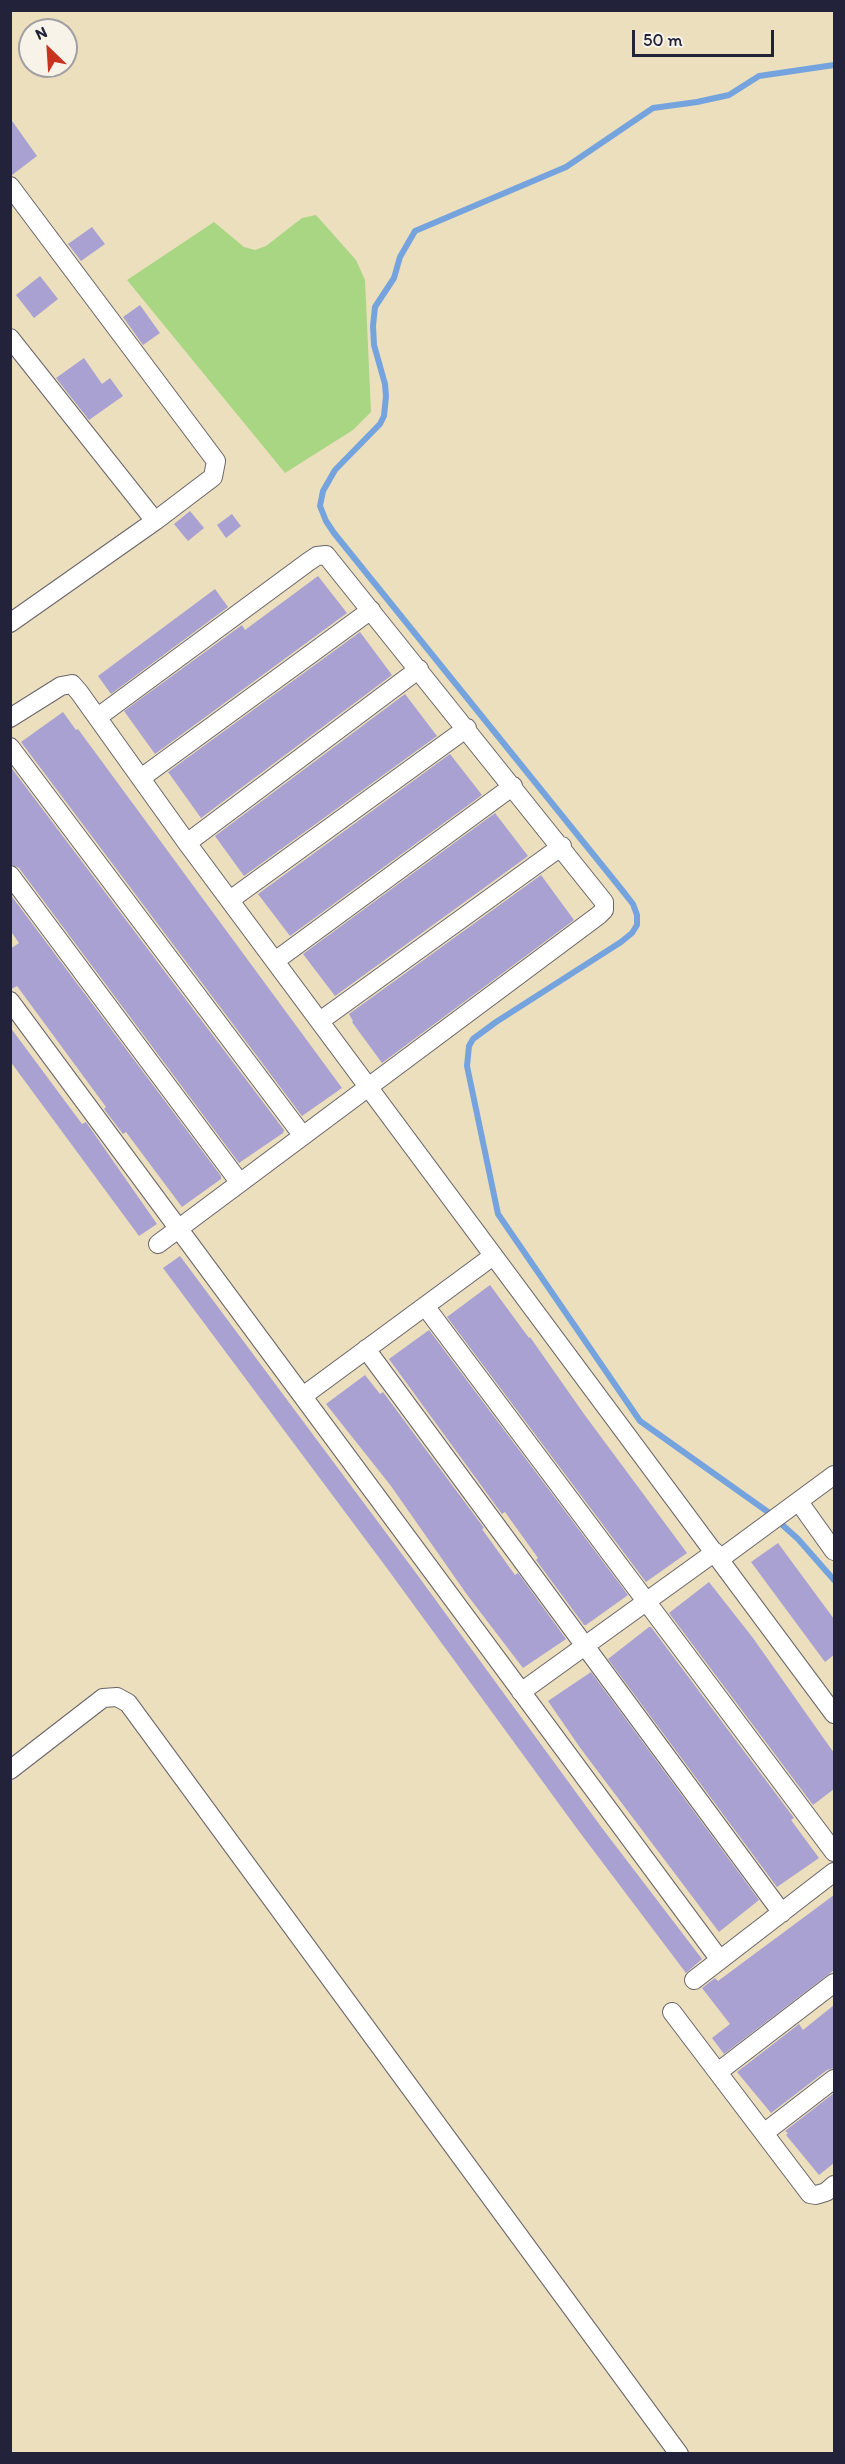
<!DOCTYPE html>
<style>
body{margin:0}
#map{position:relative;width:845px;height:2464px;overflow:hidden;background:#ecdfbe;font-family:Itim,sans-serif}
canvas{display:block}
.frame{position:absolute;inset:0;border:12px solid #22223b;pointer-events:none}
.north{position:absolute;left:18px;top:18px;width:60px;height:60px;box-sizing:border-box;background:#f7f3e8;border:2px solid #a29fa3;border-radius:50%;rotate:335deg;font-size:16px;font-weight:700;line-height:24px;text-align:center;color:#22223b}
.north::after{content:'';display:block;margin:auto;width:21px;height:27px;background:#c8321e;clip-path:polygon(50% 0,100% 100%,50% 72%,0 100%)}
.scale{position:absolute;left:632px;top:30px;width:142px;height:27px;box-sizing:border-box;border:3px solid #22223b;border-top:0;padding-left:8px;font-size:18px;line-height:21px;white-space:nowrap;color:#22223b;-webkit-text-stroke:4px #f7f3e8;paint-order:stroke}
</style>
<div id="map">
<canvas width="845" height="2464"></canvas>
<div class="frame"></div>
<div class="north">N</div>
<div class="scale">50 m</div>
</div>
<script>
const g = document.querySelector('canvas').getContext('2d');
g.lineJoin = 'round';
function fillPath(path, color) { g.fillStyle = color; g.fill(path, 'evenodd'); }
const poly = rows => new Path2D(rows.map(r => 'M' + r).join(''));
function trace(path, color, width, dash) { g.strokeStyle = color; g.lineWidth = width; g.lineCap = dash ? 'butt' : 'round'; g.setLineDash(dash || []); g.stroke(path); }
const green = poly([
 [316,215,356,260,365,280,371,412,353,430,285,473,127,280,214,222,244,247,255,250,266,246,302,218]
]);
const stream = poly([
 [834,65,759,76,729,95,697,102,653,108,566,167,415,231,400,257,394,278,375,307,373,326,374,345,385,384,386,396,384,416,380,424,335,470,323,491,320,506,326,521,334,533,622,890,633,904,637,915,637,925,632,933,621,942,496,1022,473,1039,469,1046,467,1066,498,1214,640,1421,768,1512,798,1539,834,1580]
]);
const building = poly([
 [10,118,37,156,12,175,10,175],
 [92,227,105,244,81,261,68,244],
 [40,276,58,299,34,318,16,295],
 [140,305,160,333,143,345,123,317],
 [84,358,102,384,110,378,123,396,89,420,56,378],
 [190,511,204,528,188,541,174,524],
 [232,514,241,526,226,538,217,525],
 [318,576,347,613,155,754,124,711,242,625,245,630],
 [215,589,228,607,111,694,98,676],
 [360,632,392,675,201,818,168,772],
 [405,694,437,736,244,876,215,836],
 [63,712,76,730,78,729,342,1088,302,1116,21,742],
 [450,754,482,795,290,936,258,894],
 [10,766,284,1130,283,1133,239,1163,19,868,10,864],
 [495,813,528,856,335,996,303,954],
 [541,875,574,920,382,1063,352,1022,353,1021,349,1014],
 [10,894,221,1176,221,1179,182,1207,126,1132,123,1134,104,1109,106,1107,17,986,10,990,10,949,19,943,10,930],
 [10,1027,82,1124,86,1122,157,1224,139,1236,10,1061],
 [180,1256,413,1569,602,1828,702,1959,686,1973,578,1830,389,1571,163,1268],
 [490,1285,529,1338,530,1337,584,1414,687,1553,646,1582,447,1317],
 [429,1330,628,1595,586,1625,584,1625,536,1560,538,1558,505,1512,502,1514,389,1359],
 [365,1375,380,1394,383,1392,484,1528,482,1529,515,1575,518,1573,566,1639,523,1668,468,1596,391,1486,326,1404],
 [778,1543,834,1619,834,1655,825,1662,751,1562],
 [709,1582,753,1638,834,1753,834,1789,813,1805,669,1613],
 [649,1627,651,1627,794,1818,791,1820,819,1858,777,1887,608,1659],
 [591,1672,759,1900,719,1932,581,1749,548,1701],
 [834,1895,834,1970,724,2054,712,2038,730,2024,702,1988,715,1978,718,1981],
 [834,2005,834,2068,827,2070,771,2113,737,2072,799,2024,803,2030],
 [834,2093,834,2163,819,2175,786,2135,788,2133,785,2131]
]);
const street = poly([
 [10,186,216,461,213,477,155,521,10,623],
 [10,338,155,521],
 [98,717,308,562,317,556,326,555,604,902,604,910,599,915,158,1244],
 [10,718,61,686,72,684,79,692,187,843,834,1714],
 [10,747,303,1136],
 [141,778,371,610],
 [187,843,419,669],
 [10,875,240,1183],
 [230,900,467,728],
 [275,961,513,786],
 [10,1001,720,1960],
 [320,1021,562,846],
 [425,1306,834,1852],
 [366,1349,782,1913],
 [303,1396,493,1256],
 [799,1502,834,1551],
 [720,1559,834,1475],
 [521,1692,715,1552],
 [10,1770,103,1698,117,1697,128,1703,679,2454],
 [694,1980,834,1872],
 [672,2012,810,2194,816,2195,826,2192,834,2185],
 [718,2072,834,1983],
 [764,2133,834,2079]
]);
fillPath(green, '#a8d683');
trace(stream, '#75a3de', 6);
fillPath(building, '#a9a1d1');
trace(street, '#696469', 20);
trace(street, '#fff', 18);
</script>
